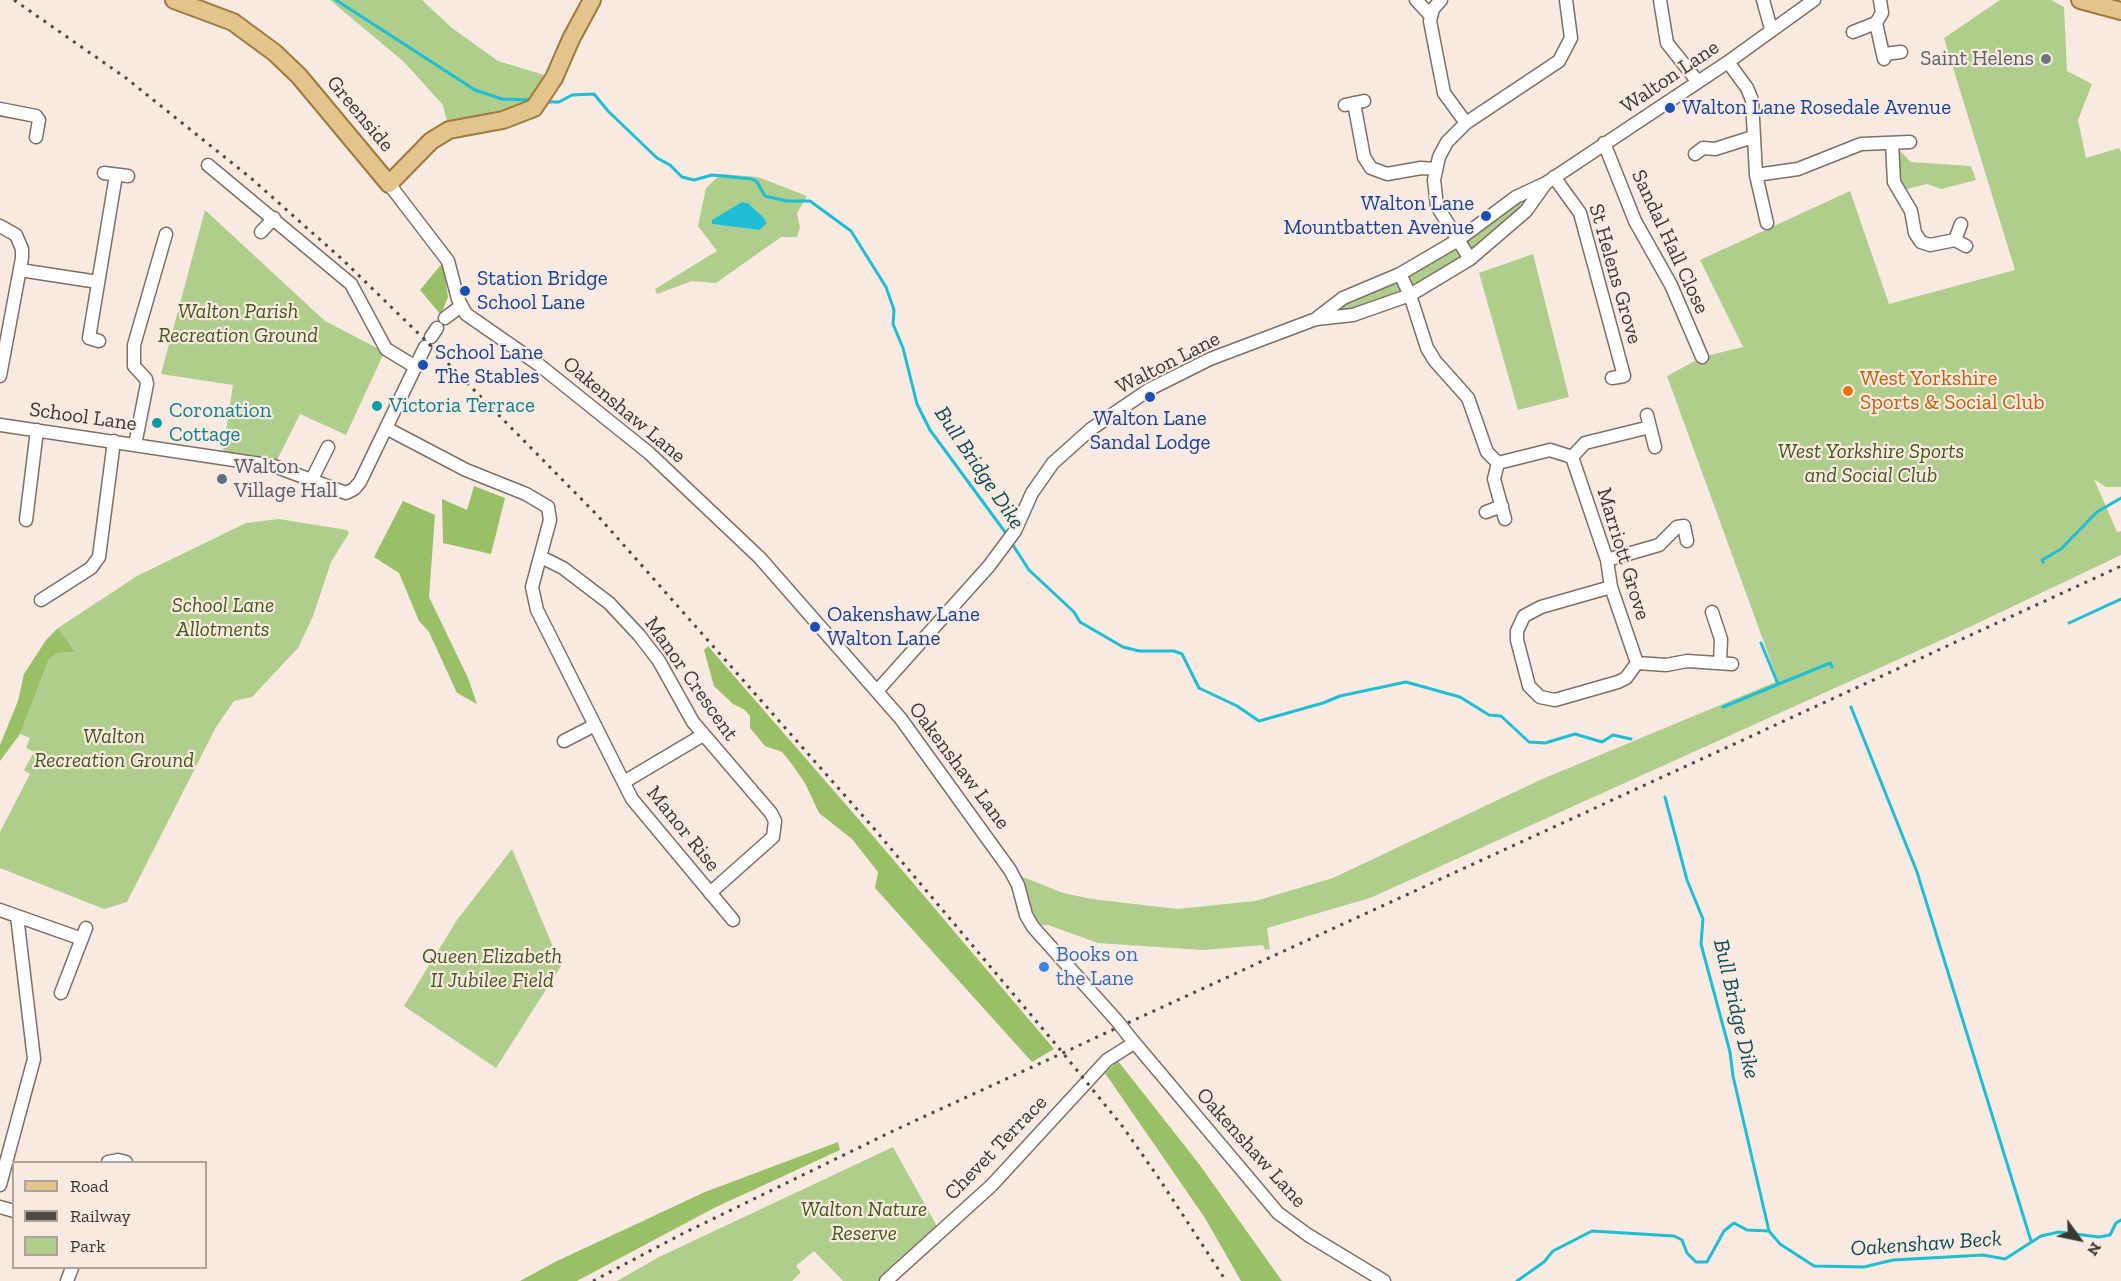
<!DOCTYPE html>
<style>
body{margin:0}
#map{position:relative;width:2121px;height:1281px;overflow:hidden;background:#f8eae0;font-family:"Zilla Slab",serif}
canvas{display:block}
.legend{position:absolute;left:12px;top:1161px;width:195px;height:108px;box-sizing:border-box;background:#f8eae0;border:2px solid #ada39b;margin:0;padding:8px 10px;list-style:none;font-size:18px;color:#3d3834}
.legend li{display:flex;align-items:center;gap:12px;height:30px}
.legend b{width:30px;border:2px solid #ada39b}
.north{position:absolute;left:2049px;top:1209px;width:60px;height:60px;-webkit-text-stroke:4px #f8eae0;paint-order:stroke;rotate:123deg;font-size:16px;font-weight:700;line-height:24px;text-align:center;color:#3d3834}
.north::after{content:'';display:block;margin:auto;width:21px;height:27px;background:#3d3834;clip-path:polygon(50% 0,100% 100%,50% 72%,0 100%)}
</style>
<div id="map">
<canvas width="2121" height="1281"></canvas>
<ul class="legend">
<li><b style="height:8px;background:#e4c48d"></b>Road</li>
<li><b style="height:8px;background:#504a46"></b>Railway</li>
<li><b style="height:16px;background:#afcd8b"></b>Park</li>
</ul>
<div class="north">N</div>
</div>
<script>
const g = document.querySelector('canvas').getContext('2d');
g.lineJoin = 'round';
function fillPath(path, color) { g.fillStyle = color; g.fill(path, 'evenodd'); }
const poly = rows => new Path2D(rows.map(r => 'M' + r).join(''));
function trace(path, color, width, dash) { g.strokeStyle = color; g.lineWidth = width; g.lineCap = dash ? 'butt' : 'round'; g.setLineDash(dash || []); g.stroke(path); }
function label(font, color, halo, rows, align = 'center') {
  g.font = font + ' "Zilla Slab",serif'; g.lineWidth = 4.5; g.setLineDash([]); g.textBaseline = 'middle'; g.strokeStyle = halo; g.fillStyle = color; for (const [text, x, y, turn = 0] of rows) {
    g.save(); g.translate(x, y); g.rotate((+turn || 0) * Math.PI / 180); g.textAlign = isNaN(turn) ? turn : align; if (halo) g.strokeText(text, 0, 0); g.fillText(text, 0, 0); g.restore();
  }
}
const green = poly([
 [330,0,422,0,452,28,498,61,554,78,542,100,449,130,443,105,404,62],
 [2000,0,2051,0,2064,7,2067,71,2092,84,2078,120,2086,158,2119,148,2121,152,2121,487,2106,487,2094,479,2117,532,2121,531,2121,555,1959,632,1370,898,1267,928,1270,949,1265,950,1263,945,1203,950,1098,943,1048,925,1038,925,1018,875,1063,893,1092,899,1177,909,1255,901,1333,878,1540,780,1778,681,1667,376,1702,357,1743,347,1700,260,1850,191,1889,304,2015,270,1944,38],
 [1892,143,1911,162,1971,166,1976,180,1941,189,1927,184,1899,191],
 [721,174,758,177,807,196,797,213,800,228,797,237,781,237,716,283,692,281,657,294,655,289,717,251,698,226,706,188],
 [742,202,748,203,765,219,759,230,712,224],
 [1546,183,1526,211,1410,295,1316,319,1400,274],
 [205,210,325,321,377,348,383,355,346,435,300,414,274,466,222,457,233,385,161,374],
 [1533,254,1569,397,1518,410,1479,273],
 [279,519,347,530,349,533,331,562,313,616,298,648,252,697,234,701,216,727,127,902,104,909,0,868,0,832,30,774,24,770,34,752,26,748,30,738,20,734,49,659,58,653,75,652,58,628,137,576,246,523],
 [512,849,561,966,496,1068,404,1006,457,920],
 [893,1147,938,1228,881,1281,843,1281,814,1251,796,1266,801,1272,792,1281,617,1281,659,1257]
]);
const forest = poly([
 [443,262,448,297,441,315,420,290],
 [474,486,505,498,491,554,443,543,442,499,467,510],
 [403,501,435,515,429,597,468,678,477,704,457,693,429,632,419,621,399,573,374,557],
 [58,628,75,652,58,653,49,659,20,734,0,761,0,745,18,701,24,674,46,640],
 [708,646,874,837,1054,1049,1032,1062,875,888,878,872,852,839,819,813,805,783,791,763,782,752,765,746,750,728,750,716,745,710,733,704,714,686,704,650],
 [1118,1061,1199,1164,1282,1281,1241,1281,1205,1218,1105,1073],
 [838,1142,840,1150,714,1208,577,1281,520,1281,555,1262,705,1192]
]);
const water = poly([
 [742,202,748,203,765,219,766,224,759,230,712,224,712,220]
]);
const stream = poly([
 [336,0,475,90,502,99,531,100],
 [547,102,559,102,572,95,594,94,608,111,657,158,670,165,682,177,694,180,712,175,752,179,757,182,765,196,787,201,810,201,851,231,886,287,894,310,893,324,903,348,917,404,930,430,1008,536],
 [1011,542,1029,570,1074,612,1080,622,1123,647,1139,651,1174,651,1182,654,1199,688,1237,706,1259,721,1323,703,1340,696,1406,682,1460,697,1489,715,1501,716,1529,742,1545,743,1575,734,1602,742,1613,735,1631,739],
 [2043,562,2042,560,2061,549,2097,512,2121,498],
 [2069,623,2121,599],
 [1761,643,1778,684],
 [1723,707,1830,663,1832,667],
 [1851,707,1917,872,2031,1241],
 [1665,797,1687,880,1703,919,1701,944,1730,1052,1733,1076,1769,1231,1780,1244,1814,1266,1864,1267,1893,1260,1983,1255,2005,1259,2041,1236,2059,1232,2099,1237,2110,1235,2116,1223,2121,1220],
 [1517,1281,1544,1262,1553,1251,1592,1231,1674,1236,1682,1240,1687,1253,1696,1262,1707,1262,1724,1231,1734,1223,1747,1230,1769,1231]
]);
const minor = poly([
 [1416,0,1430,15],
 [1441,0,1433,9,1430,21,1444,93,1466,123],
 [1660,0,1667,43,1698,82],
 [1763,0,1771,29],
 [1876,23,1884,59],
 [1853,32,1876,23,1882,13,1880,0],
 [1885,54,1901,52],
 [1728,62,1747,88,1752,100,1756,175,1767,223],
 [1354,103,1364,157,1371,168,1387,174,1421,168,1436,169],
 [1345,105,1364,101],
 [0,109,36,116,39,120,36,137],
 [1604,143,1635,221,1671,285,1702,357],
 [1892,143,1894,182,1911,211,1915,233,1921,242,1930,245,1955,240],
 [1695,154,1703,148,1715,149,1753,137],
 [208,165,351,284,386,349,414,366],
 [104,173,128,176],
 [1756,175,1798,169,1861,144,1910,142],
 [1554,177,1580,213,1624,376,1612,378],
 [389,184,448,261,458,299,466,314,538,364,649,453,760,558,901,719,1010,870,1018,885,1026,915,1033,927,1118,1022],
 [1961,224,1955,240,1966,246],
 [0,226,16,235,22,249,22,258,0,376],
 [261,232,274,218],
 [1470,259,1437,206,1434,180,1439,157,1447,142,1466,123,1559,61,1571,38,1566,0],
 [20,270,98,282],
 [1400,274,1410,295,1427,348,1435,361,1468,398,1487,452,1498,463,1550,450,1572,457,1607,560,1611,587,1637,663],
 [445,318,461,306],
 [1317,318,1343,298,1400,274,1458,240,1516,197,1546,183,1728,62,1814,0],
 [431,337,437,328],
 [99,341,89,338,116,175],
 [1647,415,1655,447],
 [0,425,274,466,346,493,354,489,360,482,425,347],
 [386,428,466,470,526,494,548,507,550,520,532,587,537,610,632,799,733,920],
 [135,445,147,384,146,379,134,366,134,345,166,234],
 [1572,457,1585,443,1650,427],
 [1498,463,1494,479,1505,519],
 [311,481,328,447],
 [1486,512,1502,506],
 [26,520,37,430],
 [541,557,563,568,609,603,639,635,659,661,693,722,771,813,775,821,773,837,710,893],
 [1607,560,1659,545,1677,527,1684,526,1687,541],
 [1611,587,1541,607,1524,616,1517,631,1517,640,1529,686,1540,697,1555,700,1618,682,1626,678,1637,663],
 [41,600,91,568,99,557,114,441],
 [1712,612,1721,639,1720,663],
 [1637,663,1666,665,1687,661,1732,664],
 [877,691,989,566,1015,531,1032,493,1053,463,1091,429,1150,389,1210,359,1316,319,1353,315,1410,295,1470,259,1526,211,1546,183],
 [564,741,595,725],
 [624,782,703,735],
 [0,910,82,939],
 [61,993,86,928],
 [1128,1035,1278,1213,1308,1235,1384,1281],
 [108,1162,118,1160,126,1162],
 [0,1185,34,1059,17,916],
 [0,1207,14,1211],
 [67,1281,72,1268],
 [886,1281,992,1185,1107,1060,1134,1043]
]);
const major = poly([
 [174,0,233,22,275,53,299,76,389,184,431,141,449,130,503,120,534,108,554,78,571,39,592,0],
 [2080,0,2121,11]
]);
const rail = poly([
 [14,0,126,78,252,179,344,261,421,336,598,516,871,825,1058,1047,1123,1127,1158,1177,1226,1281],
 [593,1281,682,1234,893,1131,2121,566]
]);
const minorBridge = poly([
 [1118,1022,1128,1035]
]);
const markers = [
 [2046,59,6,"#6b7280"],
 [1670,108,6,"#1a4fb4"],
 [1486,216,6,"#1a4fb4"],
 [465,291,6,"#1a4fb4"],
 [423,365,6,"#1a4fb4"],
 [1848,391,6,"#e8710a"],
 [1150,397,6,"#1a4fb4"],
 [377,406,6,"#0f9aa8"],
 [157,423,6,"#0f9aa8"],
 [222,479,6,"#5c6f8a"],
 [815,627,6,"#1a4fb4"],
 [1044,967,6,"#3f7fe0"]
];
const worshipNames = [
 ["Saint Helens",2034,59]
];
const streetNames = [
 ["Walton Lane",1670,77,-34],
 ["Greenside",360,114,50],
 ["Sandal Hall Close",1670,242,65],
 ["St Helens Grove",1615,274,74],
 ["Walton Lane",1168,363,-27],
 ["Oakenshaw Lane",624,410,40],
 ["School Lane",83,417,8],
 ["Marriott Grove",1623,554,73],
 ["Manor Crescent",691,679,55],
 ["Oakenshaw Lane",959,766,53],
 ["Manor Rise",683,829,51],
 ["Chevet Terrace",996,1148,-46],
 ["Oakenshaw Lane",1251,1148,48]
];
const transitNames = [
 ["Walton Lane Rosedale Avenue",1682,108],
 ["Walton Lane",1474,204,"right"],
 ["Mountbatten Avenue",1474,228,"right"],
 ["Station Bridge",477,279],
 ["School Lane",477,303],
 ["School Lane",435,353],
 ["The Stables",435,377],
 ["Walton Lane",1150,419,"center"],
 ["Sandal Lodge",1150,443,"center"],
 ["Oakenshaw Lane",827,615],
 ["Walton Lane",827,639]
];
const parkNames = [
 ["Walton Parish",238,312],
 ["Recreation Ground",238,336],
 ["West Yorkshire Sports",1871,452],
 ["and Social Club",1871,476],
 ["School Lane",223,606],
 ["Allotments",223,630],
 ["Walton",114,737],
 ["Recreation Ground",114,761],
 ["Queen Elizabeth",492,957],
 ["II Jubilee Field",492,981],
 ["Walton Nature",864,1210],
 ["Reserve",864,1234]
];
const foodNames = [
 ["West Yorkshire",1860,379],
 ["Sports & Social Club",1860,403]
];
const cultureNames = [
 ["Victoria Terrace",389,406],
 ["Coronation",169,411],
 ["Cottage",169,435]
];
const serviceNames = [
 ["Walton",234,467],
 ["Village Hall",234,491]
];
const shopNames = [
 ["Books on",1056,955],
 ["the Lane",1056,979]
];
const waterNames = [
 ["Bull Bridge Dike",979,468,56],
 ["Bull Bridge Dike",1736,1009,77],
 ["Oakenshaw Beck",1926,1244,-4]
];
fillPath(green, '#afcd8b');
fillPath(forest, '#99bf67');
fillPath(water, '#1dbed6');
trace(stream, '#1dbed6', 3);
trace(minor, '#7c7068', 15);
trace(major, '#9e7a3c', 20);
trace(minor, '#fff', 12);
trace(major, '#e4c48d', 16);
trace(rail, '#504a46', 3, [3, 6]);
trace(minorBridge, '#7c7068', 15, []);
trace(minorBridge, '#fff', 12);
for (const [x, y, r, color] of markers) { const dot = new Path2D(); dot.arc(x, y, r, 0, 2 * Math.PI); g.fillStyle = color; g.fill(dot); trace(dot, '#f8eae0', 2); }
label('21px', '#5b616d', '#f8eae0', worshipNames, 'right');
label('21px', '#3d3834', '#f8eae0', streetNames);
label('21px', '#164399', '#f8eae0', transitNames, 'left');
label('italic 21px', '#41591c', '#f8eae0', parkNames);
label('21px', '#c56008', '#f8eae0', foodNames, 'left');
label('21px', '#0d838f', '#f8eae0', cultureNames, 'left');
label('21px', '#4e5e75', '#f8eae0', serviceNames, 'left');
label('21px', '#366cbe', '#f8eae0', shopNames, 'left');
label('italic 22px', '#0d4c56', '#f8eae0', waterNames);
</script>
